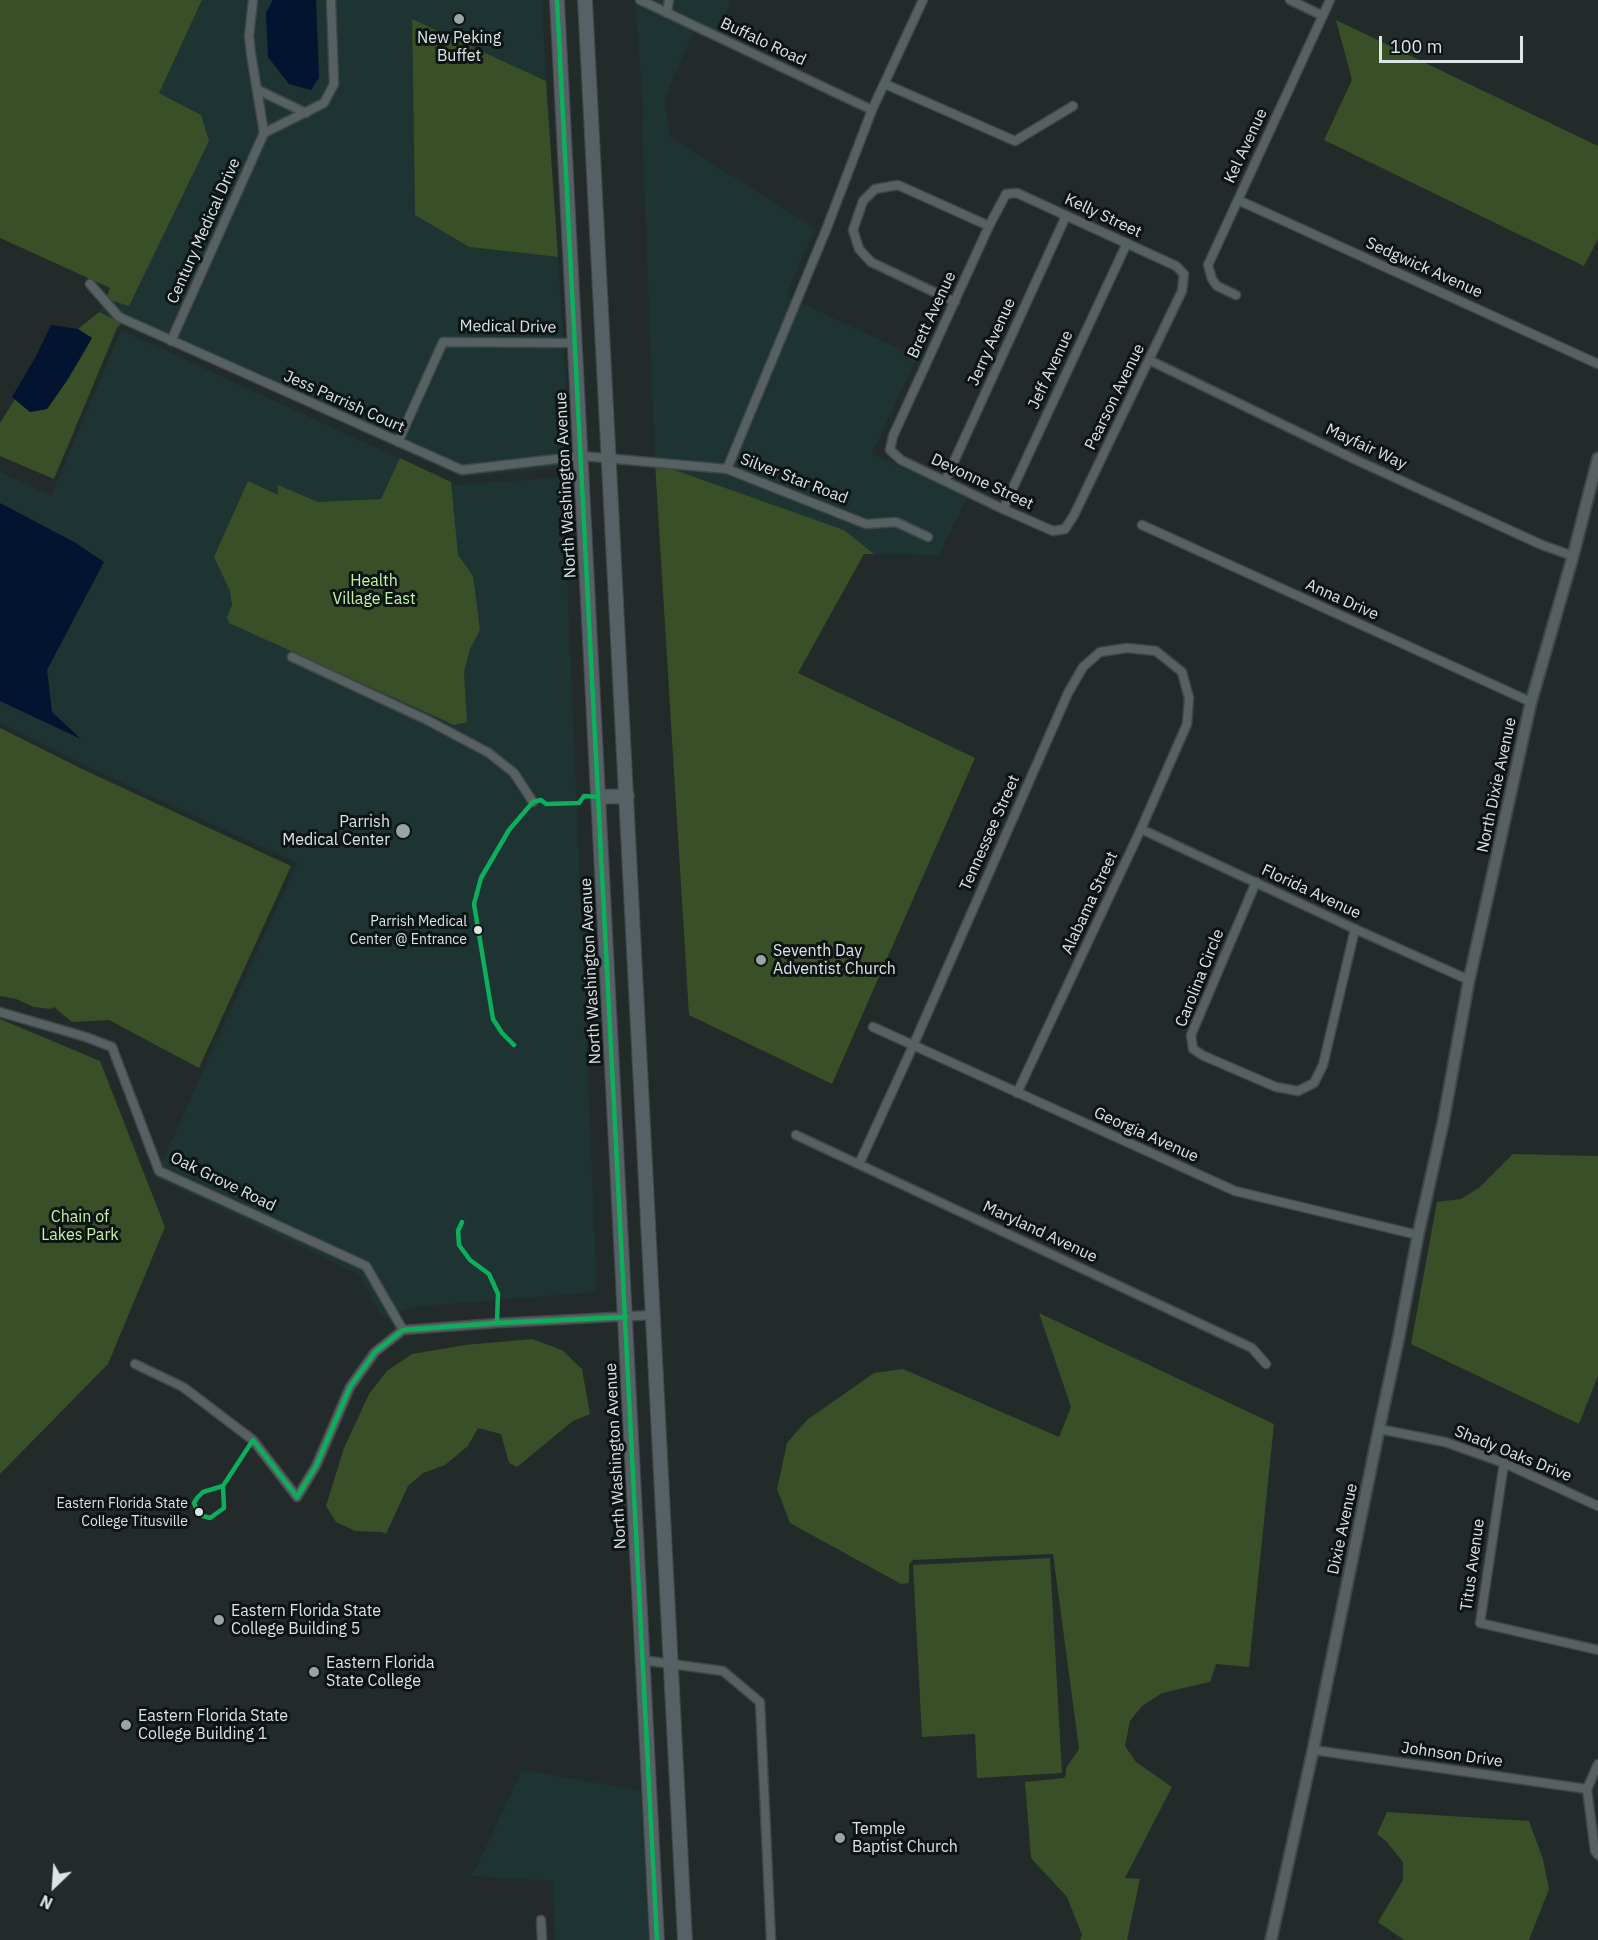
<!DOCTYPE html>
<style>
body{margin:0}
#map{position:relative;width:1598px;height:1940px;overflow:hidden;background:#222a2a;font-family:"IBM Plex Sans",sans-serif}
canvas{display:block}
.north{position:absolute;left:24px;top:1856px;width:60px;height:60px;-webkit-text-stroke:4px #0d1414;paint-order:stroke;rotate:205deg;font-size:16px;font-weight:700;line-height:24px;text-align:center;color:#dbe5e4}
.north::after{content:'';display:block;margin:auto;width:21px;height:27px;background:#dbe5e4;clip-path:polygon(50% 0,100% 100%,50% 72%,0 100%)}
.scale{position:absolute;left:1379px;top:36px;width:144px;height:27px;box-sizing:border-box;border:3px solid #dbe5e4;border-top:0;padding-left:8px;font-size:18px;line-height:21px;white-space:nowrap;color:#dbe5e4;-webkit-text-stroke:4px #0d1414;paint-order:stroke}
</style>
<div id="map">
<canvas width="1598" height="1940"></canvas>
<div class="north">N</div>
<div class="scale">100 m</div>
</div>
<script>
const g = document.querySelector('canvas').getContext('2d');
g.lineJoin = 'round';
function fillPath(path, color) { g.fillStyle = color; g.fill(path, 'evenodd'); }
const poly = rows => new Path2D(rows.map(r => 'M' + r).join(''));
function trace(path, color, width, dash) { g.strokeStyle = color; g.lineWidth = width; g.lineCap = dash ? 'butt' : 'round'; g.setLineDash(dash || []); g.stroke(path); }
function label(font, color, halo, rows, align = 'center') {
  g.font = font + ' "IBM Plex Sans",sans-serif'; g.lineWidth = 6; g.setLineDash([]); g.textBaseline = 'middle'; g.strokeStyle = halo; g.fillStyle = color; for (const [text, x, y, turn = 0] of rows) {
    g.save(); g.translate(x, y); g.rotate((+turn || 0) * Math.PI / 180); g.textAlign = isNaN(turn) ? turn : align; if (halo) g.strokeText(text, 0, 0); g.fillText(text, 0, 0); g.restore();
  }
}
const built = poly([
 [202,0,273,0,266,13,319,78,316,0,542,0,546,81,412,19,415,215,469,247,558,257,571,467,460,477,99,312,106,299,129,306,201,115,159,93],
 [635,0,732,0,715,41,696,27,665,98,670,137,815,228,786,296,917,357,872,453,967,498,939,555,874,554,844,530,655,463,642,129,643,107],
 [121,330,457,485,563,477,597,1292,412,1307,383,1319,360,1275,155,1177,297,863,84,765,0,723,0,472,51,496],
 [522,1770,641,1791,649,1940,555,1940,553,1881,472,1876]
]);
const green = poly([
 [0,0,202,0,159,93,201,115,209,141,129,306,106,299,110,288,0,238],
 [412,19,546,81,558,257,469,247,415,215],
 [1336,20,1598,146,1598,239,1584,266,1324,140,1352,80],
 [99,312,122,323,117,328,54,479,0,456,0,423,15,399,30,412,47,409,68,379,92,338,78,329],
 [400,458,451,482,458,555,473,576,480,630,470,649,464,672,467,722,454,725,229,623,227,617,232,605,230,591,214,557,248,481,278,495,278,485,318,502,381,499],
 [655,463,844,530,874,554,864,554,798,673,975,758,832,1084,689,1015],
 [0,728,82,769,291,866,199,1068,109,1020,72,1022,54,1007,51,1009,34,1007,16,999,0,996],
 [0,1019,100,1061,165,1227,108,1364,0,1474],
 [1513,1154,1598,1156,1598,1376,1579,1424,1411,1344,1437,1202,1461,1199,1480,1187],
 [1039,1313,1274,1424,1249,1667,1216,1664,1210,1682,1162,1693,1142,1706,1130,1721,1125,1746,1136,1762,1172,1787,1125,1878,1140,1879,1127,1940,1080,1940,1082,1935,1067,1897,1031,1858,1025,1782,1064,1778,1066,1774,1066,1768,1079,1749,1053,1554,913,1560,909,1564,909,1583,901,1584,790,1523,777,1489,787,1443,807,1420,874,1373,903,1369,1059,1437,1071,1407],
 [532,1339,562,1350,582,1369,590,1414,573,1421,517,1467,509,1463,501,1434,478,1428,468,1446,445,1465,423,1473,408,1486,386,1534,381,1532,355,1531,336,1522,326,1506,344,1448,369,1394,387,1371,412,1354,465,1345],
 [1050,1558,1062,1773,977,1778,975,1734,922,1737,913,1565],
 [1387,1812,1529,1821,1543,1859,1549,1889,1529,1940,1404,1940,1378,1922,1403,1880,1403,1862,1386,1841,1377,1834]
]);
const water = poly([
 [273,0,316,0,319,78,311,90,289,84,268,57,266,13],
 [51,325,78,329,92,338,68,379,47,409,30,412,12,397,35,358],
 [0,503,76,543,104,562,47,670,52,712,81,739,0,701]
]);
const minor = poly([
 [640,0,872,110],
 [1290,0,1323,16],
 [667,13,669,0],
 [885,84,1015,141,1073,106],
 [258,90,306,113],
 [264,133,324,103,334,84,331,0],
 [1017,193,1176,266,1184,274,1182,291,1074,515,1065,529,1053,531,1003,509,901,460,890,450,893,436,989,226,1006,194,1017,193],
 [1238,200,1598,364],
 [90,284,119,317,462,470,582,456,727,469,866,524,896,522,928,537],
 [1236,295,1217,286,1212,279,1208,265,1330,0],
 [955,302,871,262,859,249,853,230,863,201,875,189,898,185,989,226],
 [171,341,264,133,251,54,249,36,253,0],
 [1149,360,1354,459,1542,545,1573,556],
 [398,442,443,342,575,343],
 [727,469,826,230,872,110,923,0],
 [945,481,1066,216],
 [1003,509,1127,243],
 [1142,525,1531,702],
 [292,657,427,720,489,753,514,773,533,802],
 [1141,829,1355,929,1469,980],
 [1256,882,1191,1035,1193,1049,1204,1056,1276,1087,1298,1091,1314,1083,1323,1065,1355,929],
 [0,1012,86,1037,112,1047,159,1171,366,1266,403,1330],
 [873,1027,1235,1191,1418,1235],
 [796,1135,1252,1348,1266,1364],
 [859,1164,913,1046,1068,693,1083,667,1100,652,1127,648,1156,651,1182,672,1189,698,1187,724,1141,829,1017,1093],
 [135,1364,183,1387,253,1440,297,1497,316,1466,350,1387,375,1352,403,1330,497,1323,653,1315],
 [1379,1429,1445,1442,1504,1463,1598,1506],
 [1504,1463,1480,1623,1598,1650],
 [642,1660,723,1671,760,1702,771,1940],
 [1313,1750,1587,1789],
 [1598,1764,1587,1789,1595,1851,1598,1855],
 [541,1920,542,1940]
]);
const tertiary = poly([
 [1271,1940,1313,1750,1379,1429,1399,1336,1418,1235,1443,1123,1469,980,1531,702,1573,556,1598,458]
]);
const primary = poly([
 [557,0,657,1940],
 [585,0,685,1940],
 [598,797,627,796]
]);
const bus1 = poly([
 [557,0,657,1940],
 [514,1045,502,1033,493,1019,474,904,481,878,509,830,533,802,541,800,546,804,579,803,584,796,598,797],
 [462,1222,458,1231,459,1245,470,1260,489,1274,498,1294,497,1323],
 [223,1486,224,1508,210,1518,203,1516,197,1510,194,1503,197,1498,203,1492,223,1486],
 [223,1486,253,1440,297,1497,316,1466,350,1387,375,1352,403,1330,497,1323,626,1317]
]);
const markers = [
 [459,19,6,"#9aa4a3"],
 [403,831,8,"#9aa4a3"],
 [478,930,5,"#dbe5e4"],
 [761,960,6,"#9aa4a3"],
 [199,1512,5,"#dbe5e4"],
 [219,1620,6,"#9aa4a3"],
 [314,1672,6,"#9aa4a3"],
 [126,1725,6,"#9aa4a3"],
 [840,1838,6,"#9aa4a3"]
];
const busNames = [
 ["Parrish Medical",467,922],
 ["Center @ Entrance",467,940],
 ["Eastern Florida State",188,1504],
 ["College Titusville",188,1522]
];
const poiNames = [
 ["New Peking",459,38,"center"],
 ["Buffet",459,56,"center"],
 ["Parrish",390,822,"right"],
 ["Medical Center",390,840,"right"],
 ["Seventh Day",773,951],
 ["Adventist Church",773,969],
 ["Eastern Florida State",231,1611],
 ["College Building 5",231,1629],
 ["Eastern Florida",326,1663],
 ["State College",326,1681],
 ["Eastern Florida State",138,1716],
 ["College Building 1",138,1734],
 ["Temple",852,1829],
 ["Baptist Church",852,1847]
];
const streetNames = [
 ["Buffalo Road",763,42,25],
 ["Kel Avenue",1246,146,-65],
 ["Kelly Street",1103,216,25],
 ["Century Medical Drive",204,231,-66],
 ["Sedgwick Avenue",1424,268,24],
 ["Brett Avenue",932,315,-65],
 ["Medical Drive",508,327,1],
 ["Jerry Avenue",992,342,-66],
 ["Jeff Avenue",1051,370,-65],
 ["Pearson Avenue",1115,397,-64],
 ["Jess Parrish Court",344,402,24],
 ["Mayfair Way",1366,447,25],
 ["Silver Star Road",794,479,21],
 ["Devonne Street",982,482,25],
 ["North Washington Avenue",566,485,-93],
 ["Anna Drive",1342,600,24],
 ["North Dixie Avenue",1497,785,-78],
 ["Tennessee Street",990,833,-66],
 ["Florida Avenue",1311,892,25],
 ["Alabama Street",1090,903,-65],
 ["North Washington Avenue",591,971,-93],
 ["Carolina Circle",1200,978,-68],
 ["Georgia Avenue",1146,1135,24],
 ["Oak Grove Road",223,1182,26],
 ["Maryland Avenue",1040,1232,25],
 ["Shady Oaks Drive",1513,1454,22],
 ["North Washington Avenue",616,1456,-93],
 ["Dixie Avenue",1343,1529,-78],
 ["Titus Avenue",1473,1565,-82],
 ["Johnson Drive",1452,1755,8]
];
const parkNames = [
 ["Health",374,581],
 ["Village East",374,599],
 ["Chain of",80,1217],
 ["Lakes Park",80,1235]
];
fillPath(built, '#1d3433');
fillPath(green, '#384f27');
fillPath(water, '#031430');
trace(minor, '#404747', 11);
trace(tertiary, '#404747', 14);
trace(primary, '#404747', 16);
trace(minor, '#576063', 8);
trace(tertiary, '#576063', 10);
trace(primary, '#556164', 14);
trace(bus1, '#0daf5c', 4.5);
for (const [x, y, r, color] of markers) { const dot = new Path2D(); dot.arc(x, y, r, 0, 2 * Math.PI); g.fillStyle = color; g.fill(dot); trace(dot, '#0d1414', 2); }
label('14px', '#dbe5e4', '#0d1414', busNames, 'right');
label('16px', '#dbe5e4', '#0d1414', poiNames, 'left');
label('16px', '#dbe5e4', '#0d1414', streetNames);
label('16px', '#c4f4a3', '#0d1414', parkNames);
</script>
